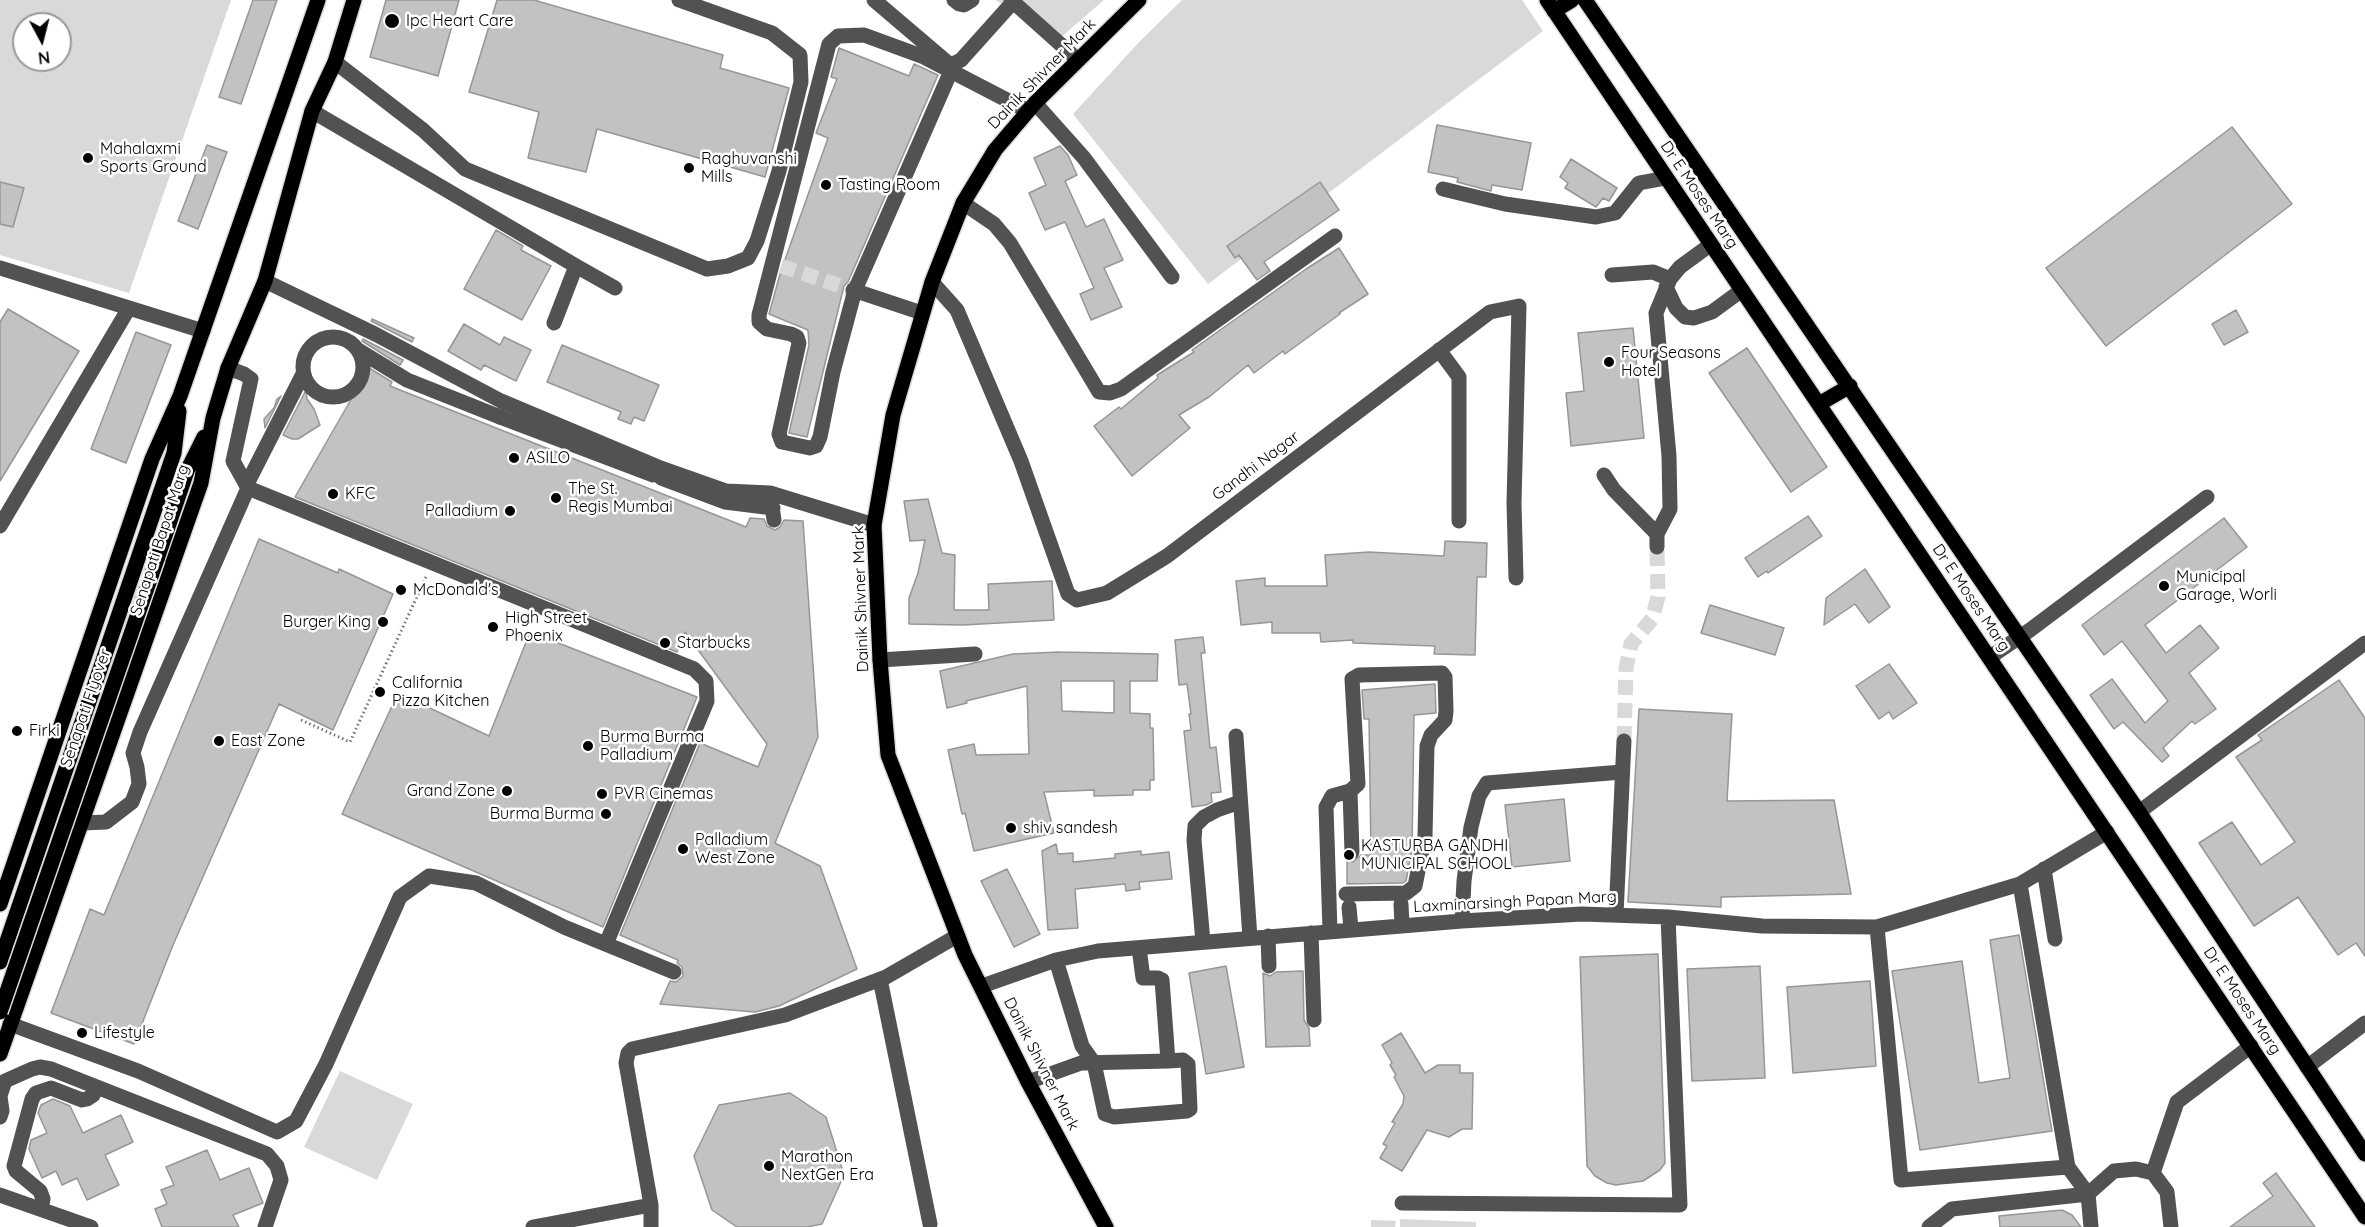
<!DOCTYPE html>
<style>
body{margin:0}
#map{position:relative;width:2365px;height:1227px;overflow:hidden;background:#fff;font-family:Quicksand,sans-serif}
canvas{display:block}
.north{position:absolute;left:12px;top:12px;width:60px;height:60px;box-sizing:border-box;background:#fff;border:2px solid #999;border-radius:50%;rotate:173deg;font-size:16px;font-weight:700;line-height:24px;text-align:center;color:#000}
.north::after{content:'';display:block;margin:auto;width:21px;height:27px;background:#000;clip-path:polygon(50% 0,100% 100%,50% 72%,0 100%)}
</style>
<div id="map">
<canvas width="2365" height="1227"></canvas>
<div class="north">N</div>
</div>
<script>
const g = document.querySelector('canvas').getContext('2d');
g.lineJoin = 'round';
function fillPath(path, color) { g.fillStyle = color; g.fill(path, 'evenodd'); }
const poly = rows => new Path2D(rows.map(r => 'M' + r).join(''));
function trace(path, color, width, dash) { g.strokeStyle = color; g.lineWidth = width; g.lineCap = dash ? 'butt' : 'round'; g.setLineDash(dash || []); g.stroke(path); }
function label(font, color, halo, rows, align = 'center') {
  g.font = font + ' Quicksand,sans-serif'; g.lineWidth = 5; g.setLineDash([]); g.textBaseline = 'middle'; g.strokeStyle = halo; g.fillStyle = color; for (const [text, x, y, turn = 0] of rows) {
    g.save(); g.translate(x, y); g.rotate((+turn || 0) * Math.PI / 180); g.textAlign = isNaN(turn) ? turn : align; if (halo) g.strokeText(text, 0, 0); g.fillText(text, 0, 0); g.restore();
  }
}
const green = poly([
 [0,0,231,0,129,293,0,255],
 [24,24,60,24,60,60,24,60],
 [995,0,1104,0,1060,38],
 [1182,0,1522,0,1543,31,1208,284,1073,114,1140,41],
 [340,1071,413,1104,377,1180,304,1147],
 [1400,1219,1476,1222,1476,1227,1400,1227],
 [1371,1220,1396,1221,1395,1227,1371,1227]
]);
const building = poly([
 [253,0,277,0,241,104,219,97,253,0],
 [386,0,459,0,438,76,370,57,386,0],
 [497,0,534,0,723,55,720,68,789,88,765,177,597,129,586,172,528,158,539,112,469,92,497,0],
 [839,48,909,76,914,64,938,75,848,282,844,286,807,437,789,433,809,345,808,330,769,314,780,274,828,138,816,133,837,79,831,77,839,48],
 [1437,125,1531,143,1522,190,1492,185,1491,191,1457,182,1458,178,1428,172,1437,125],
 [2232,127,2292,204,2106,346,2046,268,2232,127],
 [207,145,227,152,198,229,178,221,207,145],
 [1060,146,1068,155,1077,175,1065,181,1086,227,1104,219,1123,260,1104,268,1122,307,1091,320,1080,294,1094,288,1065,222,1045,230,1029,193,1046,185,1034,158,1060,146],
 [1571,159,1617,188,1609,201,1603,198,1596,207,1565,188,1568,183,1560,177,1571,159],
 [0,182,24,188,13,227,0,224,0,182],
 [1320,182,1339,210,1264,262,1270,271,1257,280,1239,255,1235,258,1227,246,1320,182],
 [496,230,523,246,521,250,551,266,522,320,464,289,496,230],
 [1339,248,1368,294,1339,313,1340,314,1285,354,1283,351,1254,373,1248,365,1209,397,1179,415,1190,428,1132,476,1094,426,1119,407,1121,409,1158,378,1157,375,1194,352,1192,350,1306,269,1339,248],
 [8,309,79,351,0,481,0,322,8,309],
 [2236,310,2248,332,2224,345,2212,324,2236,310],
 [372,319,414,338,412,342,371,321,372,319],
 [464,324,500,345,504,337,531,350,516,381,484,365,481,370,448,351,464,324],
 [1633,328,1644,438,1571,446,1566,393,1584,391,1578,333,1633,328],
 [136,332,171,345,126,463,91,449,136,332],
 [363,339,403,360,400,365,362,341,363,339],
 [562,345,659,385,644,421,634,417,631,424,618,419,621,412,547,382,562,345],
 [1747,348,1827,467,1791,492,1709,373,1747,348],
 [369,368,392,382,390,386,746,527,750,518,764,519,767,526,775,530,780,527,784,520,803,521,818,737,775,843,820,866,857,969,779,1006,755,1012,660,1004,670,981,676,982,683,976,682,967,677,963,678,960,620,935,700,743,758,767,767,744,685,632,677,652,295,497,369,368],
 [306,390,307,399,314,409,320,425,298,439,292,439,283,435,306,390],
 [281,396,265,428,264,419,274,408,277,399,281,396],
 [928,499,942,553,955,555,954,610,989,610,988,584,1052,581,1054,620,963,625,909,624,909,598,918,573,925,540,910,541,904,501,928,499],
 [1808,516,1822,536,1768,573,1767,571,1758,577,1745,558,1808,516],
 [2224,518,2247,547,2145,625,2166,653,2200,625,2219,648,2189,673,2216,709,2195,724,2192,721,2163,748,2169,756,2162,762,2123,722,2114,729,2090,695,2112,679,2145,723,2168,701,2122,641,2104,655,2082,625,2224,518],
 [259,539,338,573,339,569,393,594,333,730,279,704,173,945,134,1044,51,1013,90,909,104,915,259,539],
 [1445,541,1487,543,1486,577,1477,577,1475,655,1434,654,1435,646,1353,643,1353,640,1321,642,1320,633,1272,633,1272,622,1241,625,1236,581,1265,578,1265,586,1327,586,1325,555,1369,552,1444,556,1445,541],
 [1865,569,1890,607,1869,623,1855,604,1824,625,1826,598,1865,569],
 [1710,605,1784,628,1775,655,1701,633,1710,605],
 [530,632,697,697,603,927,342,814,398,693,489,736,530,632],
 [1203,637,1205,653,1201,653,1210,748,1216,747,1221,792,1211,793,1212,802,1206,805,1192,807,1184,731,1191,730,1189,714,1191,714,1187,684,1179,685,1175,640,1203,637],
 [1060,652,1158,654,1157,681,1130,681,1130,713,1150,714,1150,728,1153,728,1154,780,1150,780,1150,790,1133,790,1133,795,1094,796,1094,790,1044,792,1054,833,974,851,965,813,962,814,948,750,974,744,976,755,1029,754,1027,686,966,701,967,703,947,708,940,671,1013,654,1060,652],
 [1061,681,1114,681,1114,713,1062,711,1061,681],
 [1889,664,1917,703,1893,719,1889,712,1879,719,1856,686,1889,664],
 [2339,680,2365,718,2365,956,2356,943,2338,955,2298,897,2254,926,2199,843,2232,822,2261,865,2295,842,2236,757,2262,740,2258,735,2339,680],
 [1435,684,1436,713,1414,715,1412,850,1406,881,1403,883,1347,884,1347,860,1353,862,1361,855,1371,855,1369,719,1364,719,1362,690,1435,684],
 [1639,709,1732,714,1727,801,1834,800,1851,894,1721,897,1721,907,1628,902,1639,709],
 [1564,799,1570,861,1512,867,1505,805,1564,799],
 [1056,844,1058,854,1073,853,1073,862,1115,858,1115,854,1141,851,1141,855,1169,852,1172,879,1139,882,1140,889,1126,891,1125,884,1075,889,1078,928,1048,930,1042,851,1056,844],
 [1007,869,1040,934,1014,947,981,881,1007,869],
 [2019,935,2052,1131,1920,1150,1892,971,1962,961,1979,1083,2010,1078,1990,940,2019,935],
 [1658,954,1665,1163,1660,1170,1643,1181,1616,1185,1607,1183,1595,1176,1587,1166,1580,957,1658,954],
 [1226,966,1244,1067,1206,1074,1189,973,1226,966],
 [1760,966,1765,1078,1692,1081,1687,969,1760,966],
 [1303,971,1304,1020,1309,1028,1310,1046,1266,1047,1263,973,1270,976,1276,972,1303,971],
 [1870,981,1876,1066,1793,1073,1787,987,1870,981],
 [1401,1033,1425,1073,1438,1065,1460,1065,1460,1073,1473,1073,1472,1129,1462,1129,1449,1137,1427,1130,1402,1171,1380,1158,1387,1146,1383,1144,1395,1123,1392,1122,1403,1104,1404,1096,1394,1077,1396,1075,1390,1065,1392,1063,1382,1045,1401,1033],
 [790,1093,826,1117,844,1175,822,1224,807,1227,737,1227,712,1210,694,1156,719,1105,790,1093],
 [53,1099,70,1106,83,1133,121,1115,133,1142,105,1155,119,1185,87,1200,77,1178,62,1185,56,1171,42,1178,29,1149,31,1140,47,1133,38,1113,41,1105,53,1099],
 [207,1150,220,1180,249,1168,263,1203,233,1215,239,1227,162,1227,155,1209,167,1204,161,1190,174,1185,166,1167,207,1150],
 [2276,1173,2315,1227,2230,1227,2273,1196,2263,1183,2276,1173],
 [2062,1210,2072,1215,2081,1227,2000,1227,1999,1216,2062,1210]
]);
const minorTunnel = poly([
 [781,266,853,290],
 [1624,741,1626,668,1631,644,1652,619,1658,597,1657,547]
]);
const path = poly([
 [301,720,350,742,426,577]
]);
const minor = poly([
 [874,0,948,63,953,64,961,60,1013,2],
 [954,0,959,4,964,5,972,0],
 [1011,0,1078,60],
 [335,62,423,130,465,169,707,269,728,266,748,258,757,241,779,171,801,82,800,55,772,33,679,0],
 [951,71,855,290,833,372,820,437,816,446,810,448,782,442,779,434,799,343,797,337,791,334,767,329,759,322,759,315,829,44,838,36,864,35,924,57,1028,111],
 [1035,103,1084,158,1172,277],
 [312,111,576,266,554,323],
 [1443,189,1505,204,1596,217,1615,213,1639,183,1666,178],
 [963,203,994,224,1010,243,1099,392,1110,393,1121,389,1335,236],
 [576,266,615,288],
 [0,268,203,331],
 [1612,275,1653,272,1670,279],
 [265,281,375,334,501,401,658,467,726,491,770,493,774,520],
 [932,282,957,310,1021,461,1068,594,1077,600,1107,593,1167,556,1490,312,1519,306,1514,503,1516,578],
 [1666,287,1676,308,1685,317,1694,318,1712,312,1742,290],
 [853,290,922,313],
 '303 367a30 30 0 1 1 60 0a30 30 0 1 1-60 0Z',
 [358,350,407,380,500,417],
 [1439,350,1459,377,1459,521],
 [228,368,244,374,251,379,233,461,248,488,248,482,303,374],
 [1604,475,1614,490,1657,534],
 [661,478,725,502,773,508],
 [770,493,874,525],
 [0,526,129,308],
 [1657,547,1657,534,1670,509,1669,456,1656,313,1670,279,1680,267,1710,245],
 [1990,657,2030,630,2207,497],
 [880,660,975,654],
 [1236,736,1250,938],
 [1350,791,1352,852],
 [2139,812,2365,643],
 [82,823,106,822,132,802,139,784,137,767,133,753,140,732,248,488,694,669,706,681,707,701,606,944],
 [2044,869,2055,939],
 [1401,904,1402,925],
 [1349,907,1351,929],
 [1616,915,1624,741],
 [1462,921,1464,881,1471,827,1479,796,1487,783,1622,772],
 [1877,927,1901,1180,2068,1167,2020,884],
 [1330,931,1326,807,1332,796,1350,791,1358,784,1352,679,1359,675,1442,673,1445,677,1446,711,1445,720,1431,735,1427,746,1425,836,1415,886,1406,893,1346,894],
 [1311,933,1314,1020],
 [1268,936,1269,966],
 [1203,942,1194,840,1195,826,1204,817,1217,810,1240,802],
 [1056,960,1082,1046,1094,1063,1105,1114,1114,1117,1187,1111,1190,1109,1188,1064,1183,1060,1168,1061],
 [880,979,930,1224],
 [982,986,1056,960,1098,951,1462,921,1582,914,1668,917,1762,926,1877,927,2020,884,2107,832],
 [10,1024,138,1071,277,1132,296,1121,326,1064,400,897,429,876,476,883,564,927,674,972],
 [2307,1067,2365,1023],
 [1028,1082,1081,1063,1168,1061,1162,980,1158,978,1143,978,1139,948],
 [0,1117,2,1111,0,1096,5,1081,32,1069,40,1067,51,1069,267,1154,277,1166,281,1180,265,1227],
 [2068,1167,2088,1194,2091,1227],
 [2153,1173,2177,1102,2251,1046],
 [0,1195,91,1227],
 [1402,1203,1680,1205,1668,917],
 [41,1209,43,1199,40,1191,16,1171,14,1166,32,1099,36,1093,51,1088,82,1100,87,1099,93,1095,96,1087],
 [533,1227,651,1205],
 [651,1227,651,1205,626,1063,628,1053,632,1049,785,1015,886,977,957,936],
 [1929,1227,1952,1209,2088,1194,2114,1171,2136,1169,2153,1173,2167,1192,2171,1227]
]);
const major = poly([
 [1547,0,2365,1217],
 [1585,0,2139,812,2365,1154],
 [1554,11,1572,0],
 [1819,404,1850,386],
 [157,559,187,471,204,437],
 [0,904,152,459,180,396,318,0],
 [0,962,174,453,179,411],
 [0,1054,201,483,213,418,228,368,265,281,312,111,335,62,354,0],
 [1106,1227,1028,1082,965,955,888,755,880,660,874,525,893,415,932,282,963,203,995,150,1035,103,1139,0]
]);
const minorBridge = poly([
 [500,417,653,475]
]);
const majorBridge = poly([
 [0,1012,157,559]
]);
const markers = [
 [392,21,8,"#000"],
 [88,158,6,"#000"],
 [689,168,6,"#000"],
 [826,185,6,"#000"],
 [1609,362,6,"#000"],
 [514,458,6,"#000"],
 [333,494,6,"#000"],
 [556,498,6,"#000"],
 [510,511,6,"#000"],
 [2164,586,6,"#000"],
 [401,590,6,"#000"],
 [383,622,6,"#000"],
 [493,627,6,"#000"],
 [665,643,6,"#000"],
 [380,692,6,"#000"],
 [17,731,6,"#000"],
 [219,741,6,"#000"],
 [588,746,6,"#000"],
 [507,791,6,"#000"],
 [602,794,6,"#000"],
 [606,814,6,"#000"],
 [1011,828,6,"#000"],
 [683,849,6,"#000"],
 [1349,855,6,"#000"],
 [82,1033,6,"#000"],
 [769,1166,6,"#000"]
];
const poiNames = [
 ["Ipc Heart Care",406,21],
 ["Mahalaxmi",100,149],
 ["Sports Ground",100,167],
 ["Raghuvanshi",701,159],
 ["Mills",701,177],
 ["Tasting Room",838,185],
 ["Four Seasons",1621,353],
 ["Hotel",1621,371],
 ["ASILO",526,458],
 ["The St.",568,489],
 ["Regis Mumbai",568,507],
 ["KFC",345,494],
 ["Palladium",498,511,"right"],
 ["Municipal",2176,577],
 ["Garage, Worli",2176,595],
 ["McDonald's",413,590],
 ["High Street",505,618],
 ["Phoenix",505,636],
 ["Burger King",371,622,"right"],
 ["Starbucks",677,643],
 ["California",392,683],
 ["Pizza Kitchen",392,701],
 ["Firki",29,731],
 ["Burma Burma",600,737],
 ["Palladium",600,755],
 ["East Zone",231,741],
 ["Grand Zone",495,791,"right"],
 ["PVR Cinemas",614,794],
 ["Burma Burma",594,814,"right"],
 ["shiv sandesh",1023,828],
 ["Palladium",695,840],
 ["West Zone",695,858],
 ["KASTURBA GANDHI",1361,846],
 ["MUNICIPAL SCHOOL",1361,864],
 ["Lifestyle",94,1033],
 ["Marathon",781,1157],
 ["NextGen Era",781,1175]
];
const streetNames = [
 ["Dainik Shivner Mark",1042,74,-46],
 ["Dr E Moses Marg",1699,195,56],
 ["Gandhi Nagar",1256,466,-37],
 ["Senapati Bapat Marg",160,540,-72],
 ["Dr E Moses Marg",1971,598,56],
 ["Dainik Shivner Mark",861,599,-92],
 ["Senapati Flyover",86,708,-71],
 ["Laxminarsingh Papan Marg",1515,902,-3],
 ["Dr E Moses Marg",2242,1001,56],
 ["Dainik Shivner Mark",1041,1064,63]
];
fillPath(green, '#d9d9d9');
fillPath(building, '#c2c2c2');
trace(building, '#969696', 1.5);
trace(minorTunnel, '#d9d9d9', 15, [15, 8]);
trace(major, '#dbdbdb', 18);
trace(path, '#747474', 3, [1.5, 3]);
trace(minor, '#525252', 15);
trace(major, '#000', 15);
trace(majorBridge, '#dbdbdb', 18, []);
trace(minorBridge, '#525252', 15);
trace(majorBridge, '#000', 15);
for (const [x, y, r, color] of markers) { const dot = new Path2D(); dot.arc(x, y, r, 0, 2 * Math.PI); g.fillStyle = color; g.fill(dot); trace(dot, '#fff', 2); }
label('16px', '#000', '#fff', poiNames, 'left');
label('16px', '#000', '#fff', streetNames);
</script>
